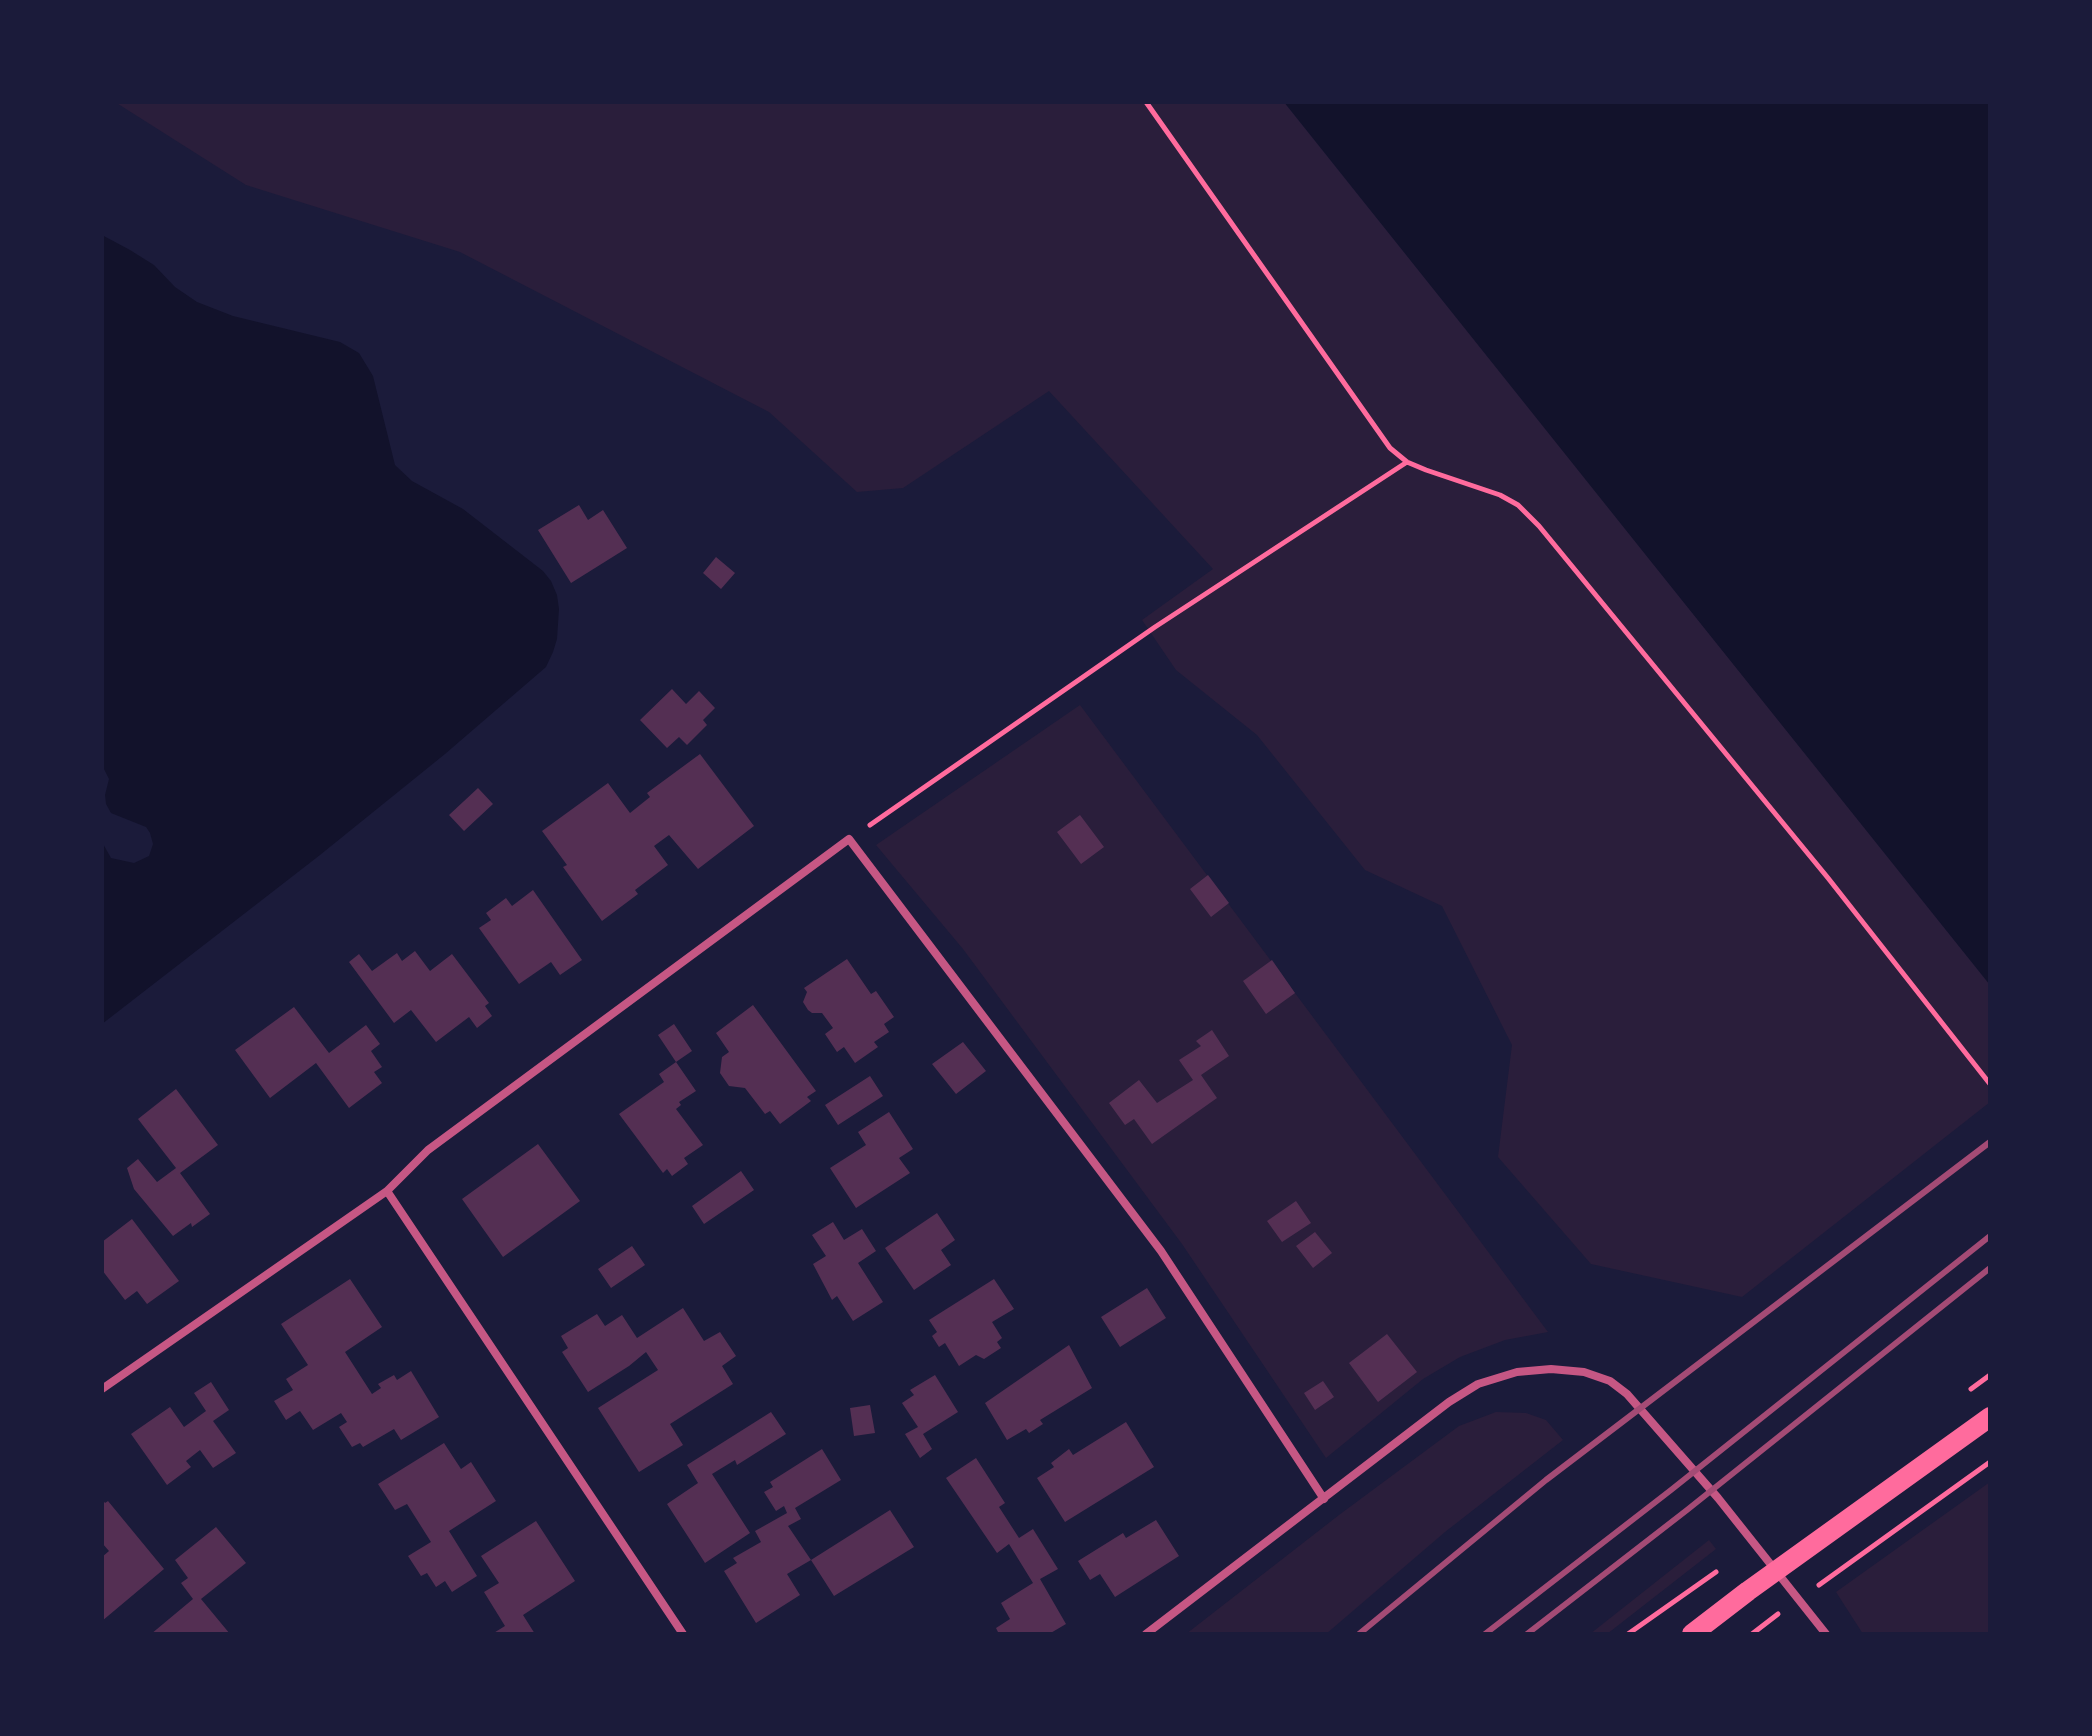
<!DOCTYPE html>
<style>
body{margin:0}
#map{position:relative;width:2092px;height:1736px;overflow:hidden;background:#1b1b3a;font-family:"Fira Sans",sans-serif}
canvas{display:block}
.frame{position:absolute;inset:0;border:104px solid #1b1b3a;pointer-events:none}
</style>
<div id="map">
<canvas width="2092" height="1736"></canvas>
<div class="frame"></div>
</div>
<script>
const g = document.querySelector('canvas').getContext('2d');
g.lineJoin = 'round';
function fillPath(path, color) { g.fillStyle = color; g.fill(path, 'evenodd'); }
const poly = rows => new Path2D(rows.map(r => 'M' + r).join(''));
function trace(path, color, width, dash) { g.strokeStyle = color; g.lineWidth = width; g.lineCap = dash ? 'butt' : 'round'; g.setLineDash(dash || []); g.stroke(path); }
const green = poly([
 [115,102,1284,102,1990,985,1990,1102,1742,1297,1591,1264,1498,1157,1512,1045,1442,906,1365,870,1257,735,1176,670,1142,620,1213,569,1049,391,903,488,857,492,769,412,460,252,246,185],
 [1080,705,1548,1332,1505,1340,1460,1357,1423,1379,1326,1458,1182,1244,963,949,876,845],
 [1496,1412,1526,1413,1546,1420,1563,1440,1445,1532,1326,1634,1186,1634,1339,1515,1459,1426],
 [1990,1482,1990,1634,1863,1634,1836,1592],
 [1709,1540,1716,1549,1607,1634,1590,1634]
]);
const water = poly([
 [1284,102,1990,102,1990,985,1653,564],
 [102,235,130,250,154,265,175,287,197,302,233,316,340,342,359,353,373,376,395,465,412,481,463,509,543,571,551,581,557,595,559,609,557,639,553,652,546,667,445,754,320,855,102,1024,102,842,111,858,134,863,149,856,153,844,150,833,146,827,111,813,106,804,105,795,109,779,102,765]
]);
const building = poly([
 [579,505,588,520,603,510,627,548,571,583,538,530],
 [716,557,735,573,721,589,703,573],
 [672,689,686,704,699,691,715,708,703,720,707,725,687,745,679,737,667,748,640,720],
 [700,754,754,826,698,869,669,835,654,846,668,865,635,890,638,894,602,921,563,867,567,865,542,831,608,783,630,813,650,797,647,793],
 [478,788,493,804,464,831,449,815],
 [1080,815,1104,847,1081,864,1057,832],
 [1208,875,1229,903,1211,917,1190,889],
 [533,890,582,960,560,975,551,962,519,984,479,928,491,920,486,913,506,898,512,906],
 [415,951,430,971,452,954,489,1003,485,1006,492,1016,477,1028,469,1017,436,1042,411,1010,394,1023,349,962,359,954,372,971,397,953,402,961],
 [847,959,871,994,876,991,894,1017,884,1024,889,1032,874,1042,878,1047,855,1063,844,1047,837,1052,825,1034,833,1028,822,1013,812,1013,808,1010,803,1002,807,992,804,988],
 [1272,960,1295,993,1266,1014,1243,981],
 [753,1005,816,1091,807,1097,811,1101,780,1124,770,1111,765,1114,745,1088,729,1086,720,1073,722,1057,729,1052,716,1033],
 [294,1007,329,1053,366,1025,380,1044,371,1051,382,1067,374,1072,382,1083,349,1108,316,1063,270,1098,235,1050],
 [674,1024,692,1051,676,1062,658,1035],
 [1212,1030,1229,1056,1201,1075,1217,1098,1152,1144,1134,1119,1125,1125,1109,1103,1139,1080,1157,1103,1193,1080,1179,1060,1201,1046,1196,1041],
 [963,1042,986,1071,956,1094,932,1064],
 [676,1062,696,1091,679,1102,681,1105,676,1109,703,1145,684,1158,688,1164,672,1176,667,1169,663,1173,619,1114,664,1082,659,1074],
 [870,1076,883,1096,838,1125,825,1105],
 [176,1089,218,1145,180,1173,210,1214,192,1227,191,1223,173,1236,134,1189,127,1168,138,1159,157,1182,176,1168,138,1119],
 [889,1112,913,1149,899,1158,910,1173,856,1208,830,1168,866,1145,858,1132],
 [538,1144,580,1201,503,1257,462,1199],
 [741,1171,754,1190,704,1224,692,1206],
 [1296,1201,1311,1223,1282,1242,1267,1221],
 [937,1213,955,1240,941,1250,951,1265,914,1290,885,1248],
 [132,1219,179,1281,147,1304,137,1291,125,1300,102,1270,102,1242],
 [833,1222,844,1240,862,1229,876,1251,858,1263,883,1302,853,1321,837,1296,832,1300,813,1264,826,1256,812,1235],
 [1315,1232,1332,1253,1313,1268,1296,1246],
 [632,1246,645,1265,611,1288,598,1269],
 [350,1279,382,1327,345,1352,372,1394,381,1388,378,1384,394,1375,397,1380,411,1371,439,1417,401,1440,394,1429,363,1447,360,1443,352,1447,339,1427,347,1422,341,1413,313,1430,300,1411,286,1420,274,1401,293,1390,286,1379,308,1365,281,1324],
 [994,1279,1014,1309,992,1322,1002,1338,997,1342,1001,1348,984,1359,976,1355,959,1366,945,1343,939,1347,932,1336,937,1332,929,1320],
 [1147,1288,1166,1318,1120,1347,1101,1317],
 [683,1308,704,1341,720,1332,736,1356,722,1366,733,1384,670,1424,683,1445,639,1472,598,1408,658,1370,646,1352,629,1366,588,1392,562,1352,568,1348,561,1336,597,1314,605,1326,622,1315,637,1338],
 [1387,1334,1417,1372,1378,1402,1349,1363],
 [1069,1345,1092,1388,1040,1420,1043,1424,1029,1433,1026,1429,1007,1440,985,1403],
 [935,1375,958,1412,923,1434,932,1449,920,1458,905,1434,918,1427,902,1403,914,1395,910,1390],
 [1323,1381,1334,1397,1315,1410,1304,1393],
 [211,1382,229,1410,213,1421,236,1453,213,1468,200,1450,186,1461,191,1467,167,1485,131,1434,170,1407,184,1427,206,1411,194,1393],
 [870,1405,875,1433,854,1436,850,1408],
 [771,1412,786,1434,737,1465,735,1460,712,1474,750,1533,705,1563,667,1504,698,1483,687,1465],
 [1126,1422,1154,1467,1065,1522,1037,1478,1054,1467,1051,1463,1069,1449,1073,1455],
 [444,1443,461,1469,471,1462,496,1501,449,1531,477,1576,452,1592,445,1581,436,1587,427,1573,421,1576,408,1556,431,1542,407,1504,395,1510,378,1484],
 [822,1449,841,1480,795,1508,801,1519,788,1526,811,1560,787,1574,800,1595,756,1623,724,1571,737,1563,733,1558,761,1542,755,1531,787,1513,784,1506,776,1511,764,1492,773,1487,770,1482],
 [976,1458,1005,1503,999,1507,1019,1538,1033,1529,1058,1569,1040,1579,1066,1624,1049,1634,999,1634,996,1628,1010,1619,1001,1603,1033,1583,1009,1544,997,1553,946,1478],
 [102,1499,105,1503,108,1501,164,1569,102,1621,102,1557,109,1551,102,1543],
 [890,1510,914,1547,834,1596,811,1560],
 [1156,1520,1179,1556,1115,1597,1100,1574,1090,1580,1078,1561,1123,1533,1126,1538],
 [536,1521,575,1581,523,1615,535,1634,492,1634,505,1626,484,1592,499,1583,481,1556],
 [216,1527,246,1563,201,1599,230,1634,151,1634,193,1599,181,1583,188,1578,175,1560]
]);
const path = poly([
 [1146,102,1390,448,1407,462,1426,470,1500,495,1518,505,1539,526,1828,878,1990,1084],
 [870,825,1155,627,1407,462],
 [1971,1389,1990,1375],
 [1819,1585,1990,1462],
 [1628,1634,1716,1572],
 [1752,1634,1778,1614]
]);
const minor = poly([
 [387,1191,683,1634],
 [102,1389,387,1191,428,1150,849,839,1161,1251,1324,1499],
 [1146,1634,1449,1402,1478,1384,1517,1372,1551,1369,1584,1372,1610,1381,1627,1394,1718,1498,1826,1634]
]);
const primary = poly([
 [1692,1634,1748,1591,1990,1417]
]);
const rail = poly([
 [1359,1634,1546,1480,1990,1142],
 [1485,1634,1671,1490,1990,1236],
 [1527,1634,1687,1510,1990,1268]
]);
fillPath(green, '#2a1e3b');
fillPath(water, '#12122b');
fillPath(building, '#542f53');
trace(path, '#ff6b9d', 5);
trace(minor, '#c65784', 8);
trace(primary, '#ff6b9d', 20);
trace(rail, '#a44b75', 6);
</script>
